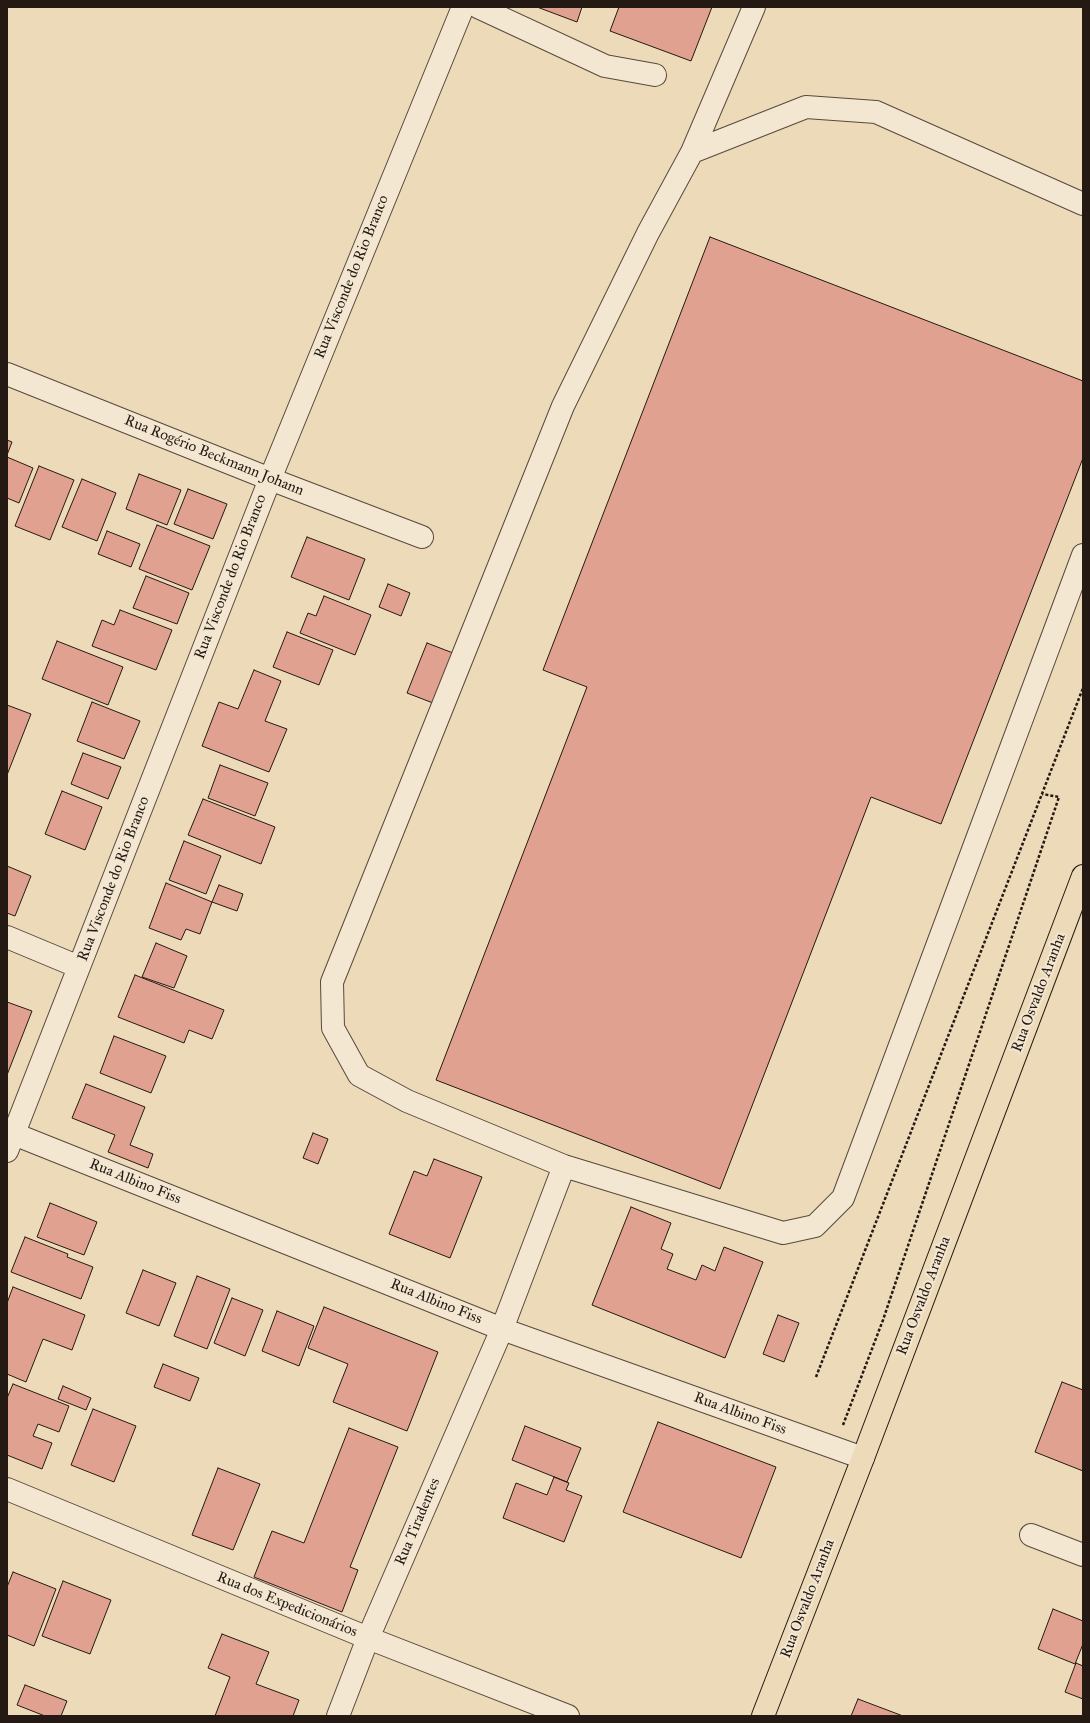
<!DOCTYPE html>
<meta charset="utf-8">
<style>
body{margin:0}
#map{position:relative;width:1090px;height:1723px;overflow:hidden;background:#eddab8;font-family:"IM FELL Great Primer",serif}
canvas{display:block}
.frame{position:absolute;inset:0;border:8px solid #251914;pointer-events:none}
</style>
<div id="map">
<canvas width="1090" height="1723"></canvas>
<div class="frame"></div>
</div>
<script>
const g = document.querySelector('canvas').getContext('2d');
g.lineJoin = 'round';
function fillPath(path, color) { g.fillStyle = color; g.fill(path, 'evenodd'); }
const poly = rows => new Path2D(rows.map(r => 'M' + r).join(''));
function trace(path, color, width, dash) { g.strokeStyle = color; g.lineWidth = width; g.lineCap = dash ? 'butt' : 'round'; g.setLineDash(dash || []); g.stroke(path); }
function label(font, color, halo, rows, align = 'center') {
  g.font = font + ' "IM FELL Great Primer",serif'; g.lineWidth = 4; g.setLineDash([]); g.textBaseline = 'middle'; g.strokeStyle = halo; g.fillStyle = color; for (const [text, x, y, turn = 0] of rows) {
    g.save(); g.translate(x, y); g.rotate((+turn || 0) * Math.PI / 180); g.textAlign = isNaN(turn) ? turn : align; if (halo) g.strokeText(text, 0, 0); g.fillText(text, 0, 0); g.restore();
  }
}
const building = poly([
 [537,7,582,7,577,22,537,7],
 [619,7,712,7,691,61,610,31,619,7],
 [710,237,1083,381,1083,458,941,824,871,797,720,1189,436,1080,587,687,543,670,710,237],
 [7,440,12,442,7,455,7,440],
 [7,457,33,468,19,503,7,498,7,457],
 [39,466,74,480,50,540,15,526,39,466],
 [139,474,181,490,167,525,126,509,139,474],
 [82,479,116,493,97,541,62,527,82,479],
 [188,489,227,504,213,539,174,524,188,489],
 [157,525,210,546,192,590,139,569,157,525],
 [107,531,140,544,131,567,98,554,107,531],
 [307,537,365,559,349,600,291,577,307,537],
 [146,576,189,593,177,624,133,608,146,576],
 [388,584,410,593,401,616,379,607,388,584],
 [324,596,371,615,355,655,300,633,308,613,316,616,324,596],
 [120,610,172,630,156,670,92,646,102,620,114,625,120,610],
 [287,632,333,650,319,685,273,667,287,632],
 [57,641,123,667,108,705,42,679,57,641],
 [427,643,453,653,433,703,407,693,427,643],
 [254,670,281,681,265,721,287,729,269,772,202,746,219,702,238,709,254,670],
 [92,702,140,721,124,759,77,741,92,702],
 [7,705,31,714,7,775,7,705],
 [83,753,121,767,108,799,71,784,83,753],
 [220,765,268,783,255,816,208,798,220,765],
 [62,791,102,807,85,850,45,834,62,791],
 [203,799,275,827,261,864,188,835,203,799],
 [184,841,221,856,206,894,169,880,184,841],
 [7,866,31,876,15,916,7,913,7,866],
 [166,883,212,902,200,934,186,929,181,940,149,928,166,883],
 [219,885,243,894,237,911,212,902,219,885],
 [156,943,187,956,174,988,142,977,156,943],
 [135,975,224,1010,212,1039,189,1030,184,1043,118,1017,135,975],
 [7,1002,32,1011,7,1075,7,1002],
 [114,1036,166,1056,151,1093,100,1073,114,1036],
 [86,1084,145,1107,130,1145,153,1154,148,1168,108,1152,115,1135,72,1118,86,1084],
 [313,1133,328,1139,318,1164,303,1158,313,1133],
 [434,1159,482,1177,450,1258,389,1234,414,1171,427,1176,434,1159],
 [50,1203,97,1222,84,1255,37,1237,50,1203],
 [631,1207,671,1223,661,1249,673,1254,667,1269,696,1280,702,1265,715,1271,724,1247,763,1262,725,1358,592,1305,631,1207],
 [25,1237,68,1254,67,1257,93,1267,81,1299,11,1272,25,1237],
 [143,1270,176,1283,159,1326,126,1313,143,1270],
 [197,1276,230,1289,207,1349,174,1336,197,1276],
 [13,1287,85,1315,72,1350,43,1339,26,1382,7,1374,7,1303,13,1287],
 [232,1298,263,1310,245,1356,214,1343,232,1298],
 [324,1307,438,1352,407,1431,333,1402,348,1364,308,1348,324,1307],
 [277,1311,314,1326,299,1366,262,1351,277,1311],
 [778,1315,799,1323,784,1362,763,1354,778,1315],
 [163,1364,199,1378,190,1401,154,1387,163,1364],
 [1062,1382,1083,1390,1083,1471,1035,1452,1062,1382],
 [13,1384,69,1406,59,1432,38,1424,33,1436,52,1443,42,1469,7,1455,7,1398,13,1384],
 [63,1386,91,1398,86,1410,58,1399,63,1386],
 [93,1409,136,1426,114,1482,71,1465,93,1409],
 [658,1422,776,1467,741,1558,623,1512,658,1422],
 [525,1426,581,1448,567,1482,512,1460,525,1426],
 [349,1428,398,1447,350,1567,358,1570,342,1612,254,1577,272,1531,304,1543,349,1428],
 [218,1468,260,1484,233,1550,192,1535,218,1468],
 [554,1477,569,1483,566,1490,582,1496,564,1542,503,1518,516,1483,547,1495,554,1477],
 [13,1572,56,1589,34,1646,7,1635,7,1587,13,1572],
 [63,1581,111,1600,90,1654,42,1636,63,1581],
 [1053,1609,1083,1621,1083,1644,1075,1664,1038,1649,1053,1609],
 [222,1634,269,1652,256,1684,299,1700,293,1716,215,1716,230,1677,208,1668,222,1634],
 [1076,1663,1083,1666,1083,1699,1065,1692,1076,1663],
 [25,1685,67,1701,61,1716,45,1716,17,1705,25,1685],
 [858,1699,903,1716,851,1716,858,1699]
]);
const path = poly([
 [816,1377,1083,688],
 [843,1425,883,1320,1059,797,1042,794]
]);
const minor = poly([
 [478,7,605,66,655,75],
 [754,7,692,152,648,233,563,406,332,982,333,1028,359,1075,407,1101,564,1166,783,1233,815,1226,843,1198,1083,555],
 [692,152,806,107,876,112,1083,204],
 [7,374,270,479,422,537],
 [7,937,79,967],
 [14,1134,502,1329,863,1458],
 [7,1151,270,479,463,7],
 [7,1489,368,1638,568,1716],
 [1031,1535,1083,1555],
 [338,1716,368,1638,502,1329,564,1166]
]);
const major = poly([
 [763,1716,863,1458,1083,876]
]);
const streetNames = [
 ["Rua Visconde do Rio Branco",352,277,-68],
 ["Rua Rogério Beckmann Johann",214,456,22],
 ["Rua Visconde do Rio Branco",231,577,-69],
 ["Rua Visconde do Rio Branco",114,879,-69],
 ["Rua Osvaldo Aranha",1039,993,-69],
 ["Rua Albino Fiss",135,1182,22],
 ["Rua Osvaldo Aranha",924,1296,-69],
 ["Rua Albino Fiss",436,1302,22],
 ["Rua Albino Fiss",740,1414,20],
 ["Rua Tiradentes",418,1522,-67],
 ["Rua Osvaldo Aranha",808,1599,-69],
 ["Rua dos Expedicionários",287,1605,22]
];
fillPath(building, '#e1a191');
trace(building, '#251914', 1);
trace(minor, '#57493d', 24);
trace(major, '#251914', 24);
trace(path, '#251914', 2.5, [3, 2]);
trace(minor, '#f3e7d1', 22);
trace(major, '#eddab8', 22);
label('15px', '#251914', '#f3e7d1', streetNames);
</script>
